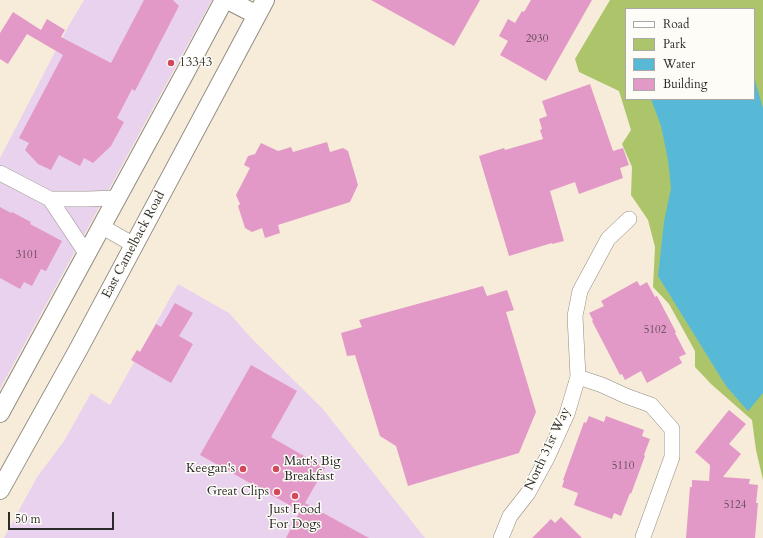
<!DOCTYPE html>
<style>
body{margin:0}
#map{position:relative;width:763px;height:538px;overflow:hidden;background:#f7ecd9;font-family:Cardo,serif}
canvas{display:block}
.legend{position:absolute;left:625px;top:8px;width:130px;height:92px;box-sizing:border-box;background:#fdfcf7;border:1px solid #a9a8a5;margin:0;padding:5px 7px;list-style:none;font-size:12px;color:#2b2b2b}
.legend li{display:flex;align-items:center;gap:8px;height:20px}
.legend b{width:20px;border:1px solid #a9a8a5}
.scale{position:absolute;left:8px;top:512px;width:106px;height:18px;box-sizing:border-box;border:2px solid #2b2b2b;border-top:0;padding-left:5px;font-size:12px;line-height:14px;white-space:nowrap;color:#2b2b2b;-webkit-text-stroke:3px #fdfcf7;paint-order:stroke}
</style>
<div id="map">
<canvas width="763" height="538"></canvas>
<ul class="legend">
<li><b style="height:5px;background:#fff"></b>Road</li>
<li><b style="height:11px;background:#acc56b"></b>Park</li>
<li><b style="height:11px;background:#58b9d7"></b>Water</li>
<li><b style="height:11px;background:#e399c7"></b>Building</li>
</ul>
<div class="scale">50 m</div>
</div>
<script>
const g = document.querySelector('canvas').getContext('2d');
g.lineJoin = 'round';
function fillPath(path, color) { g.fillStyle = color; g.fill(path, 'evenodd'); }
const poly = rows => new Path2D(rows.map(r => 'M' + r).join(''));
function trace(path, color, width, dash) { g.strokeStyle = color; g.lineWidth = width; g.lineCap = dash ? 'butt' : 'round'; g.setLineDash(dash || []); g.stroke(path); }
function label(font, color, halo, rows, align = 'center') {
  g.font = font + ' Cardo,serif'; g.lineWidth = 3; g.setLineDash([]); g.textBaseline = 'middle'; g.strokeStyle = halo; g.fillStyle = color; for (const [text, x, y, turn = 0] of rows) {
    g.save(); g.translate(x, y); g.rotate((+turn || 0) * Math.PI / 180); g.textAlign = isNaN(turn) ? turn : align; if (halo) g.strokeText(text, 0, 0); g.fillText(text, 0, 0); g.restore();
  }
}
const built = poly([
 [84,0,212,0,0,389,0,158,68,27],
 [178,284,229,313,254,341,322,408,425,538,4,538,37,477,64,441,91,393,110,405]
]);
const green = poly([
 [610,0,763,0,763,480,756,450,752,420,711,384,695,367,695,351,669,304,653,287,655,247,648,220,631,195,632,167,622,144,631,130,619,91,579,72,575,59],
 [626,9,754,9,754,99,626,99]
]);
const water = poly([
 [754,77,763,108,763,393,748,411,726,386,658,276,664,222,671,188,668,160,661,126,651,99,754,99]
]);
const building = poly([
 [144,0,173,0,179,6,135,91,132,89,117,118,124,122,111,146,93,163,84,158,80,166,59,155,51,170,38,164,25,150,29,143,19,138,63,55,27,34,8,64,0,59,0,33,13,12,41,30,47,19,65,30,61,37,111,63],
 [371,0,480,0,454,46],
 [531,0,592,0,546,81,500,55,508,41,499,36,508,19,515,23,522,11,524,12],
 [590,84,613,151,623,148,629,165,620,168,623,178,579,194,575,182,550,191,564,241,552,244,552,243,509,256,479,156,504,148,505,150,543,139,540,130,542,129,539,119,547,116,542,101],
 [327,142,330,152,343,148,348,151,358,185,350,202,278,225,280,233,265,238,262,228,252,232,245,228,238,206,240,204,236,195,250,168,244,165,248,156,255,154,261,143,278,151,291,147,293,152],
 [0,207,11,213,12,212,31,222,30,224,62,241,46,271,41,269,32,286,24,282,20,289,0,278],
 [637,281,640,286,647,282,655,297,657,296,676,332,675,333,686,354,679,357,682,363,647,383,641,371,625,380,622,374,620,375,592,321,593,320,589,313,604,306,601,301],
 [483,286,487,296,507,290,514,310,506,312,536,412,519,453,408,486,396,446,380,436,355,355,347,356,341,333,362,327,359,320],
 [175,303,193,313,179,336,193,344,171,383,131,360,137,350,140,352,156,324,161,327],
 [251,365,297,391,271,437,325,468,305,503,369,538,286,538,300,511,200,455],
 [729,410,746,424,729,444,741,454,723,477,750,479,749,484,758,485,756,503,758,503,755,538,686,538,690,487,692,487,692,480,709,481,710,465,695,452],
 [589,416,604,422,606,416,644,430,642,436,650,439,644,455,645,456,631,494,630,493,621,516,614,513,612,519,574,505,578,493,562,487,564,480,563,480,584,422,586,423],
 [561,517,582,538,532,538,551,519,555,523]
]);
const minor = poly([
 [0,173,50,199,88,199,117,198],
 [50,199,86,253],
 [101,226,134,245],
 [578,377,602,385,626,396,651,405,672,429,672,457,643,537,643,538],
 [501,538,510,516,528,493,547,458,567,414,578,377,575,316,580,291,608,239,629,219]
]);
const major = poly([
 [228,0,257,15],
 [0,413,185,73,224,0],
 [0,490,78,350,265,0]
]);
const markers = [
 [171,63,4,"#d1495b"],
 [243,469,4,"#d1495b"],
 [276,469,4,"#d1495b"],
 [277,492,4,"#d1495b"],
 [295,496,4,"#d1495b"]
];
const numberNames = [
 ["2930",537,39],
 ["3101",27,255],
 ["5102",655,330],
 ["5110",623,466],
 ["5124",735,505]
];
const poiNames = [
 ["13343",179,63],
 ["Matt's Big",284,462],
 ["Breakfast",284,477],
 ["Keegan's",235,469,"right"],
 ["Great Clips",269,492,"right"],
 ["Just Food",295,510,"center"],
 ["For Dogs",295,525,"center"]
];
const streetNames = [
 ["East Camelback Road",134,245,-62],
 ["North 31st Way",548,449,-65]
];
fillPath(built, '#e9d2ed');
fillPath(green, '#acc56b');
fillPath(water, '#58b9d7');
fillPath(building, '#e399c7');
trace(minor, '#918c82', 16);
trace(major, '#918c82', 20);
trace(minor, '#fff', 15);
trace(major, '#fff', 18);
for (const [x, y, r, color] of markers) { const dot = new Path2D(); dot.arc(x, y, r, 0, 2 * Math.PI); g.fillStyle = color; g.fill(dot); trace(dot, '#fdfcf7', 1.5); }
label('11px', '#594652', null, numberNames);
label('13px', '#2b2b2b', '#fdfcf7', poiNames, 'left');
label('13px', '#2b2b2b', '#fdfcf7', streetNames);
</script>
